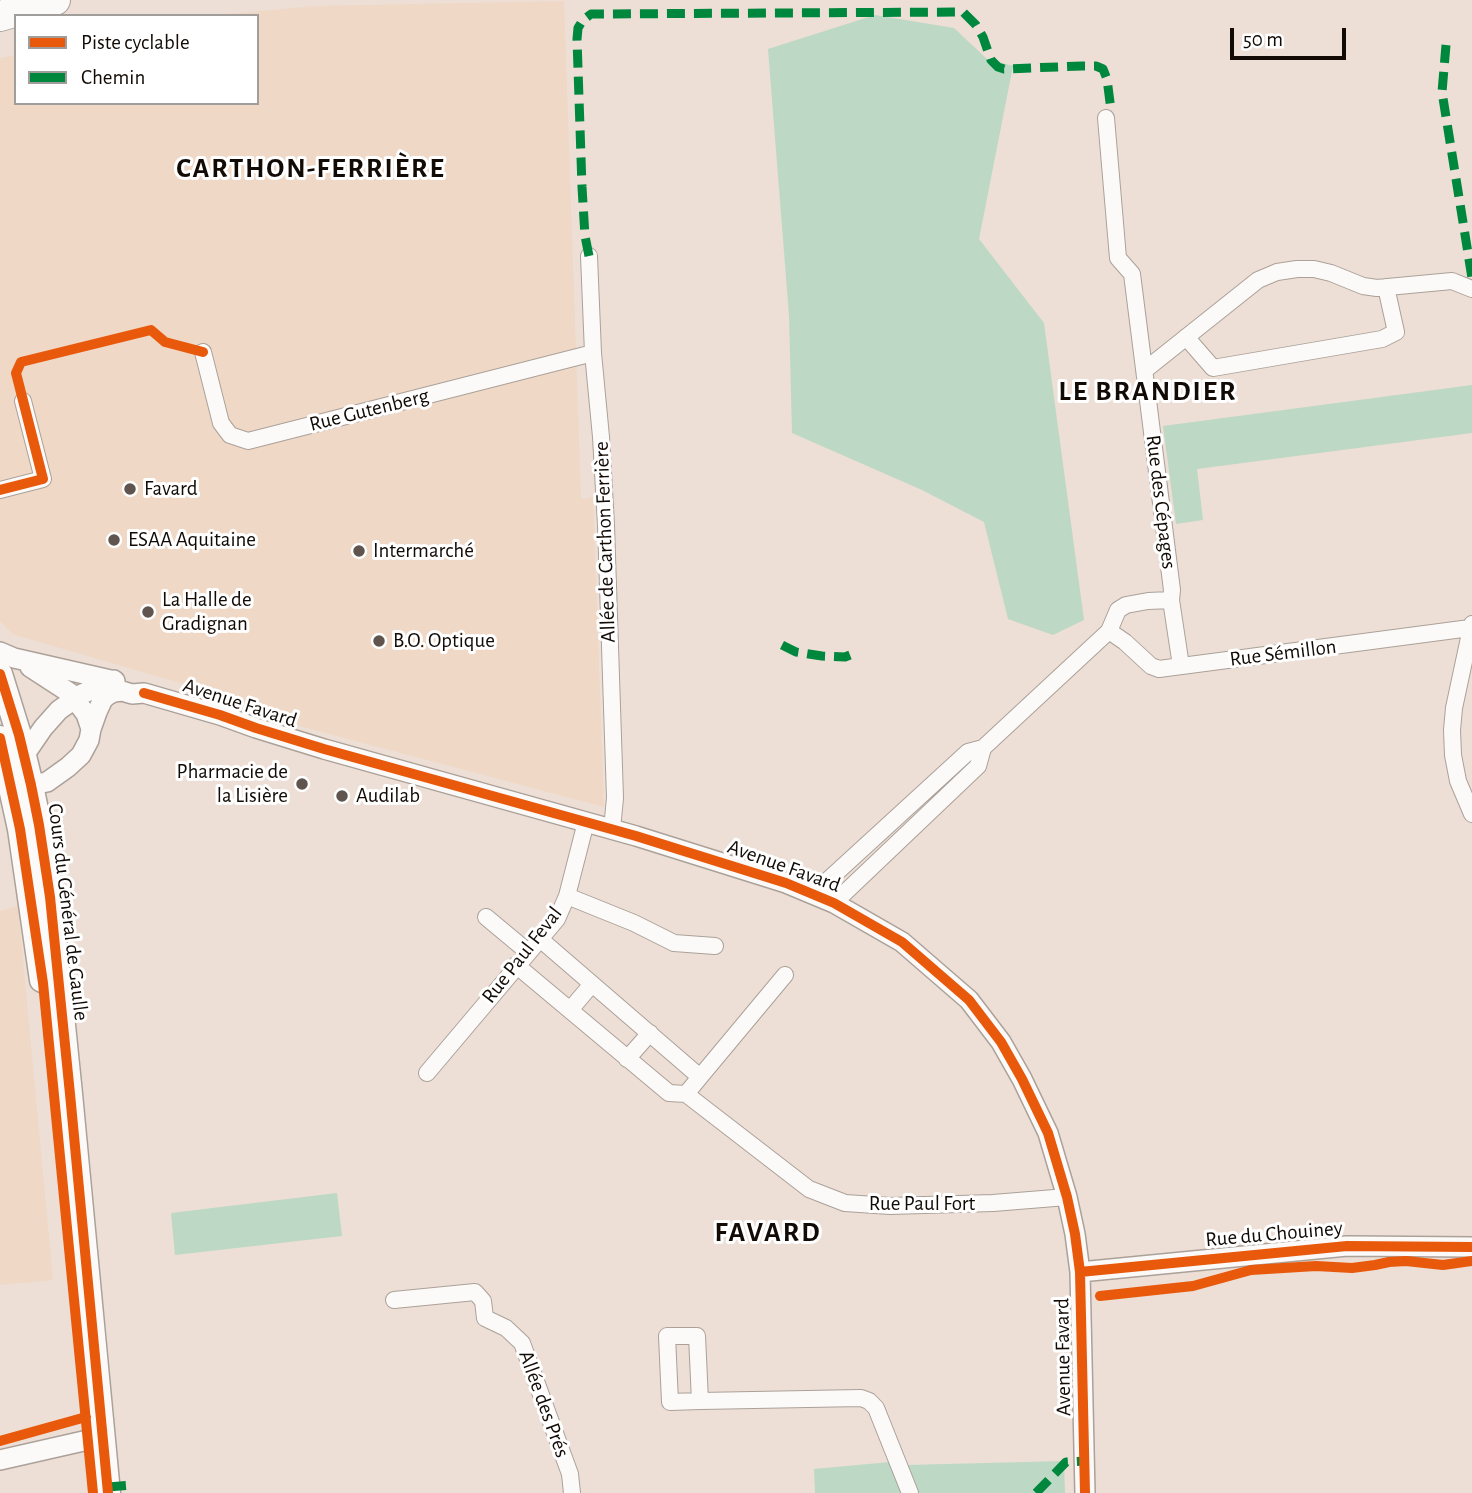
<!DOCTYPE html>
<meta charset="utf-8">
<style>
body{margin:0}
#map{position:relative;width:1472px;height:1493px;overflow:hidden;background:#eddfd5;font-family:"Alegreya Sans",sans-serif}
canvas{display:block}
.legend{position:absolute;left:14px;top:14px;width:245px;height:91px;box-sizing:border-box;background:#fff;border:2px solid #a09d9b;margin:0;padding:9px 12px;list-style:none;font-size:21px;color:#120a05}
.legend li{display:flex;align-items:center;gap:14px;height:35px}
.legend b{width:35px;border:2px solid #a09d9b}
.scale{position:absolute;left:1230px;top:28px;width:116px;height:32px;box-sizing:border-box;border:4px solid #120a05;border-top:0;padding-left:9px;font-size:21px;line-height:24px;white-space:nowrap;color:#120a05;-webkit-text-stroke:5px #fff;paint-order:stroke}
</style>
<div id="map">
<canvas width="1472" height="1493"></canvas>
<ul class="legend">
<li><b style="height:9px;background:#e8590c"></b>Piste cyclable</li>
<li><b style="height:9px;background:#00873e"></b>Chemin</li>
</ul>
<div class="scale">50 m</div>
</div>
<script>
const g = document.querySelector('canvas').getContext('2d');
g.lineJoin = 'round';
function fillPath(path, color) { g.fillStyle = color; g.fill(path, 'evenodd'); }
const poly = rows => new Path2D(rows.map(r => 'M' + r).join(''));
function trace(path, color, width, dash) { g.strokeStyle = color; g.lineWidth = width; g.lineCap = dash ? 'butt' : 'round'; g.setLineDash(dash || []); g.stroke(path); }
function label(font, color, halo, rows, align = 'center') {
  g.font = font + ' "Alegreya Sans",sans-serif'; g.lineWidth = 6; g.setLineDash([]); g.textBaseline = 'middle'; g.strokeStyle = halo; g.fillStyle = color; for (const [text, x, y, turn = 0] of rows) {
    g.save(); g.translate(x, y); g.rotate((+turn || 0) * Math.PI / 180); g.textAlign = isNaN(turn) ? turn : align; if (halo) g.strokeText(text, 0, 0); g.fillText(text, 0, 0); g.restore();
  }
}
const built = poly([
 [564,1,581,499,593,497,604,807,273,719,269,709,12,634,0,621,0,58,16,55,16,103,257,103,257,16,208,16,314,6],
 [18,906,53,1280,0,1285,0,911]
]);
const green = poly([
 [875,15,954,28,987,59,1013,66,979,239,1044,323,1084,620,1053,635,1008,619,984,522,922,490,792,433,789,315,768,49],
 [1472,385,1472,433,1197,469,1203,520,1176,524,1163,426],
 [337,1193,342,1236,175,1255,171,1213],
 [1064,1461,1065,1493,919,1493,907,1465],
 [890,1462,903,1493,815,1493,814,1469]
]);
const minor = poly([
 [1106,118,1118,258,1132,274,1172,590,1171,600,1181,666],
 [589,256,593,353,601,437,606,525,615,798,612,829],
 [1186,337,1213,368,1382,339,1396,332,1386,287],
 [203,352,221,423,230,435,248,441,593,353],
 [1145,370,1258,280,1277,272,1297,269,1314,269,1331,273,1363,286,1377,288,1452,281,1472,289],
 [0,490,43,479,23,401],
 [1472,624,1454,708,1452,730,1453,755,1458,781,1472,814],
 [1109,631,1125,642,1151,666,1159,669,1470,628],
 [814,893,968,752,983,748,1109,631,1118,610,1126,605,1148,601,1171,600],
 [567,896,634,923,674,943,715,946],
 [834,903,978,766,983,748],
 [486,917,528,952],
 [516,965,669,1093,686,1094,700,1077,540,939],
 [570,1010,592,984],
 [627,1059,650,1033],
 [427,1073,557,919,567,896,586,822],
 [700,1077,785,975],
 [686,1094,809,1189,845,1203,890,1206,993,1203,1067,1197],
 [394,1300,475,1292,483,1301,485,1318,506,1328,522,1343,570,1474,572,1493],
 [700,1401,697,1336,667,1336,670,1402,700,1401,861,1398,869,1401,876,1408,910,1493]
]);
const tertiary = poly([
 [0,652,14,658,115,681],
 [30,667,70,693,86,714,91,729],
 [19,763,43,728,59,710,82,694,114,680],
 [20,783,31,785,47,782,68,767,81,755,89,740,91,729,97,712,103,699,108,695,114,692,122,691,132,694,144,693,220,715,256,728,324,749,636,836,786,883,834,903,902,942,969,1000,1001,1042,1022,1079,1048,1133,1067,1197,1075,1234,1080,1272,1085,1493],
 [1080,1272,1347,1246,1472,1247],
 [0,1460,88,1440]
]);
const primary = poly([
 [0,674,19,735,31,785,39,825,50,897,70,1094,108,1493],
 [0,738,20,829,42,980]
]);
const motorway = poly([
 [0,16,55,0]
]);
const quiet = poly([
 [1446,45,1442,92,1472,278],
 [589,256,585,236,582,187,577,39,578,28,583,20,591,14,963,12,976,25,983,37,991,60,998,67,1004,69,1082,66,1096,66,1103,69,1107,79,1111,110],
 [782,645,796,652,822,656,845,657,850,655],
 [108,1487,133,1485],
 [1036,1493,1066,1462,1084,1461]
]);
const cycleway = poly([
 [0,490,43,479,16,373,21,362,151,330,165,342,203,352],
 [0,674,19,735,31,785,39,825,50,897,70,1094,108,1493],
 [144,693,220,715,256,728,324,749,636,836,786,883,834,903,902,942,969,1000,1001,1042,1022,1079,1048,1133,1067,1197,1075,1234,1080,1272,1085,1493],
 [0,738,20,829,43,983,93,1493],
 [1080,1272,1347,1246,1472,1247],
 [1100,1296,1193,1286,1251,1270,1316,1266,1352,1268,1375,1265,1389,1262,1406,1261,1443,1265,1472,1261],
 [0,1441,86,1417]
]);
const markers = [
 [130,489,7,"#5f554e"],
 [114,540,7,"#5f554e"],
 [359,551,7,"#5f554e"],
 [148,612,7,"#5f554e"],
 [379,641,7,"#5f554e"],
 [302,784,7,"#5f554e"],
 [342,796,7,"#5f554e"]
];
const streetNames = [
 ["Rue Gutenberg",369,410,-14],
 ["Rue des Cépages",1161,502,83],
 ["Allée de Carthon Ferrière",605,542,-92],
 ["Rue Sémillon",1283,653,-7],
 ["Avenue Favard",240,703,18],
 ["Avenue Favard",784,866,20],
 ["Cours du Général de Gaulle",68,912,83],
 ["Rue Paul Feval",522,955,-52],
 ["Rue Paul Fort",922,1204],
 ["Rue du Chouiney",1274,1234,-5],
 ["Avenue Favard",1063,1357,-91],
 ["Allée des Prés",544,1404,70]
];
const poiNames = [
 ["Favard",144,489],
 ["ESAA Aquitaine",128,540],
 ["Intermarché",373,551],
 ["La Halle de",162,600],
 ["Gradignan",162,624],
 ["B.O. Optique",393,641],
 ["Pharmacie de",288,772,"right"],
 ["la Lisière",288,796,"right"],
 ["Audilab",356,796]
];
const districtNames = [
 ["CARTHON-FERRIÈRE",311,169],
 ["LE BRANDIER",1148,392],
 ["FAVARD",768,1233]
];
fillPath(built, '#efd8c6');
fillPath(green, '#bdd8c4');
trace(minor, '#aba199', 18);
trace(tertiary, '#aba199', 22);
trace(primary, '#aba199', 27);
trace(motorway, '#aba199', 32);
trace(minor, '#fcfaf9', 16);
trace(tertiary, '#fcfaf9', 19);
trace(primary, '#fcfaf9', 24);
trace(motorway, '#fcfaf9', 30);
trace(quiet, '#00873e', 9, [18, 9]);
trace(cycleway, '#e8590c', 10);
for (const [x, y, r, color] of markers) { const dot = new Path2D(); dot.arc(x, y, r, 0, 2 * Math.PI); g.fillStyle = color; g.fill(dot); trace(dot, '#fff', 2.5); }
label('21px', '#120a05', '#fff', streetNames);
label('21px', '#120a05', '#fff', poiNames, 'left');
g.letterSpacing = '2px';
label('bold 28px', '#120a05', '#fff', districtNames);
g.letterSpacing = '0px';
</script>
